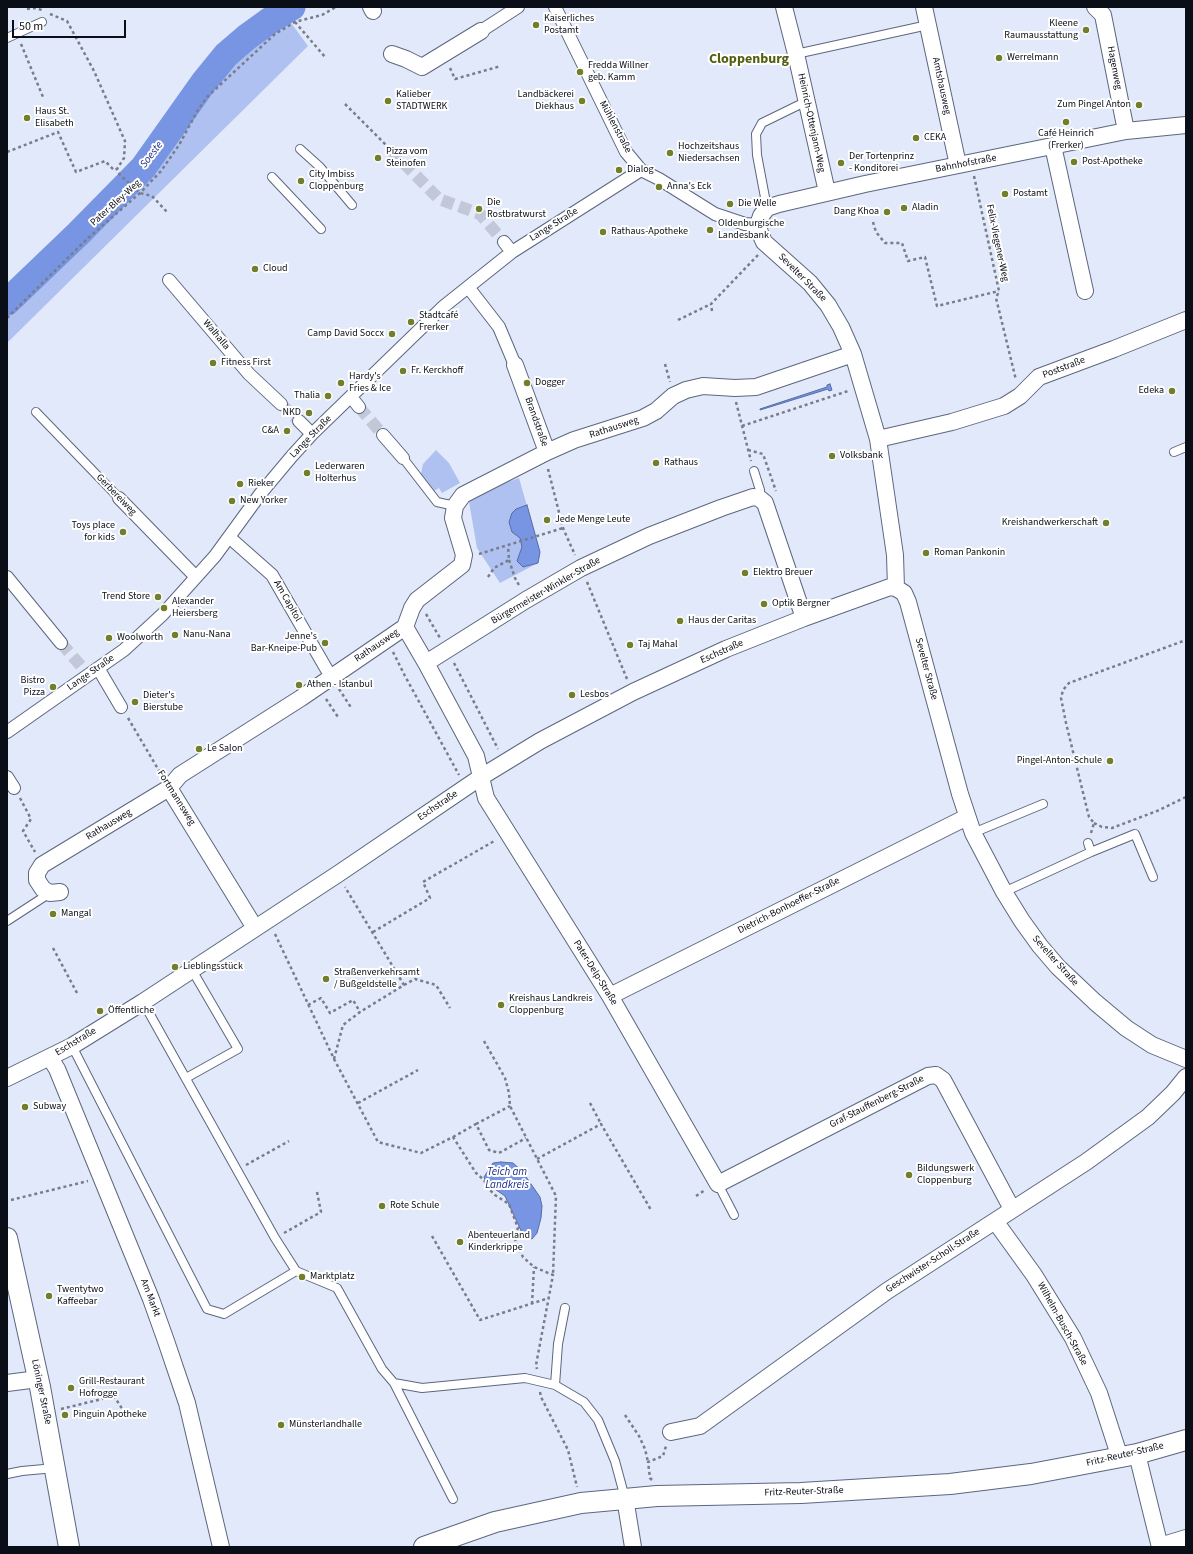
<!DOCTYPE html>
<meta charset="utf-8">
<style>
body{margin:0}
#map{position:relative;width:1193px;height:1554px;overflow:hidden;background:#e2e9fa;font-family:"Source Sans 3",sans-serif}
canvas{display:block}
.frame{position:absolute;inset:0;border:8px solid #0a0e17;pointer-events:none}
.scale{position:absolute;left:12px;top:20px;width:114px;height:18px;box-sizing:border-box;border:2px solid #0a0e17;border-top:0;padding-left:5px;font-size:12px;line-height:14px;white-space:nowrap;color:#0a0e17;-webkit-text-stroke:3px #fff;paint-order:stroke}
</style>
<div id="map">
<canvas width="1193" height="1554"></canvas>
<div class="frame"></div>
<div class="scale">50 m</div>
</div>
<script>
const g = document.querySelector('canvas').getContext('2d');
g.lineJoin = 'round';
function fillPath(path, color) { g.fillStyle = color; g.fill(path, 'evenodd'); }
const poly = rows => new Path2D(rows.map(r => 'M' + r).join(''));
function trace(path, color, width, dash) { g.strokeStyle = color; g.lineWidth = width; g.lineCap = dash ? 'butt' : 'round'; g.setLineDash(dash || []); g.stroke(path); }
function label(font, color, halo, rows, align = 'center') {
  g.font = font + ' "Source Sans 3",sans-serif'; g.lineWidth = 4; g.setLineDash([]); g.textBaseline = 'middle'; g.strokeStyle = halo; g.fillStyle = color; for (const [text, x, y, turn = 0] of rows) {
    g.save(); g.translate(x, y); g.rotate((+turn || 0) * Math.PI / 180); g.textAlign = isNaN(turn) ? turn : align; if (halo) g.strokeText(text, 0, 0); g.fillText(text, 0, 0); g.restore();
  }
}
const green = poly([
 [286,16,308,46,7,343,7,308,130,190,158,157,222,69,254,38],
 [436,450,449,463,460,483,442,493,439,488,434,491,421,474,423,464],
 [519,478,540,552,538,563,500,583,477,548,469,502,480,492]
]);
const water = poly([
 [830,384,832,390,829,391,828,389,760,410,760,409,827,387,827,385,830,384],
 [527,505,540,552,538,563,523,567,517,561,522,547,520,538,512,532,509,522,512,513,516,509,527,505],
 [501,1162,513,1163,522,1171,540,1197,542,1206,541,1218,537,1233,532,1239,523,1235,505,1196,486,1183,484,1177,493,1163,501,1162]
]);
const river = poly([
 [7,302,78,234,143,168,204,82,226,55,247,37,272,19,292,7]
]);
const pedestrianTunnel = poly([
 [391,150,439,199,480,214,504,242],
 [281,404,299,421],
 [359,407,383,435],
 [61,643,81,666]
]);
const path = poly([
 [27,9,35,8,42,10],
 [50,14,67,21,94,71,125,141,124,158,117,169,120,175,140,193,152,196,167,212],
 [295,22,325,57],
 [21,44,43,97],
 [450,68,455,79,501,66],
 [345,104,391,150],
 [7,152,58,132,76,172,105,161,114,170,117,169],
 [974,176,999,291,996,298,1016,380],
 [873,222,876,232,885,243,902,243,908,261,925,257,937,306,999,291],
 [712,311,711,304,758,255],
 [7,318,87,239,140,193,161,171,179,145,198,110,207,97,275,34,295,22,322,15,336,7],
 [678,320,711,304],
 [665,364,670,382],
 [736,402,751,461],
 [742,426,848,391],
 [748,450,763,454,776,491],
 [548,469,563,528,575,555],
 [479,554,563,528],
 [509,560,515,578,520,587],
 [488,577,494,568,509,560,508,546],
 [587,582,627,679],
 [426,614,440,638],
 [393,652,405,676,459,775],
 [454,663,498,749],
 [339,689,352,709],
 [326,699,338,717],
 [128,718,161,774],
 [20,798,31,819,23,831,35,852],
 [1094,823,1102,827,1112,828,1157,811,1186,797],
 [1091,833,1094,823,1089,817,1066,723,1061,698,1063,690,1069,683,1186,640],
 [373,932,430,898,423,882,496,840],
 [275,934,334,1059,378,1142,421,1153,453,1137,476,1173,484,1180,488,1188,495,1195,509,1204,518,1228,514,1237,523,1257,534,1267,553,1275,536,1365,537,1369],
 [53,948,77,993],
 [404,985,415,979,436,985,450,1008],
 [308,1005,321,998,330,1013,353,1000,360,1012],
 [484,1041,505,1078,509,1093,510,1106,556,1196,553,1275],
 [334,1059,343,1025,360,1012,404,985,345,887],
 [358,1103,418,1070],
 [590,1103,601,1124],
 [476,1124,510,1106],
 [453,1137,476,1124,489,1150,499,1153,526,1138],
 [537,1159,601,1124,651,1210],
 [246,1165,289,1141],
 [696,1196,705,1190],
 [11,1200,88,1181],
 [284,1233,321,1212,317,1192],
 [432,1236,480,1320,549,1298],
 [532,1304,534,1267],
 [540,1392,541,1397,568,1450,577,1487],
 [61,1409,114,1396,126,1415],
 [625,1415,639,1436,645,1449,648,1462],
 [652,1480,650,1478,648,1462,663,1456,666,1446]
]);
const service = poly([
 [7,38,42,22],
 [796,54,928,25],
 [300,149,320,167,352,205],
 [272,177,321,229],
 [767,208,757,155,756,134,762,123,807,101],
 [36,412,119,498],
 [1174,452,1186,447],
 [403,458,437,502,455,506],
 [754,471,760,490,759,498],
 [973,833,1043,804],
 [1091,852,1135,834,1153,877],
 [1004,892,1091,852,1088,843],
 [7,921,50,893],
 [143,1002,275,1238,296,1271,337,1288,382,1369,394,1383,422,1388,525,1378,555,1385],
 [72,1046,207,1309,224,1314,296,1271],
 [186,1078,238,1049,192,970],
 [718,1184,734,1215],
 [565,1308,558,1344,555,1385,584,1402,598,1420,615,1461,625,1498],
 [394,1383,453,1499],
 [7,1474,22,1471,55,1468]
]);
const pedestrian = poly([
 [555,7,626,152,641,170,659,179,715,214,745,224,758,225],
 [481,31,518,7],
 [504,242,512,252],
 [169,280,249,374,281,404],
 [468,287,499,327,515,365],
 [351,397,359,407],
 [299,421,312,434],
 [383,435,403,458],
 [119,498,196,577],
 [229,537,272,575,331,677],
 [7,577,61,643],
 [98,668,121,707],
 [7,732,124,650,163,614,215,556,261,493,292,456,312,434,443,307,512,252,641,170],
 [7,777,14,788]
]);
const minor = poly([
 [371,7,373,11],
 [784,7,796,54,827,192],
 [924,7,958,165],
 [1095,7,1103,15,1126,131],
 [392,54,406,59,422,67,481,31],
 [1053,146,1085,291],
 [515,365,547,452],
 [878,439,952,422,1004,406,1020,396,1039,377,1114,349,1186,320],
 [896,588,895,555,878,439,853,354,841,327,828,305,810,283,764,242,760,233,758,225,761,216,767,208,779,204,865,184,1126,131,1186,125],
 [405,627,426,663,476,756,486,798,610,996,718,1184,928,1076,936,1075,943,1080,1012,1209],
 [426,663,526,600,581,568,649,536,721,508,753,497,759,498,765,503,804,618],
 [169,788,255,928],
 [60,892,50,893,43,889,37,880,37,873,42,865,169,788,180,775,301,698,405,627,412,608,417,600,462,565,464,555,453,518,455,506,463,495,547,452,574,440,643,418,656,411,673,396,686,390,703,386,735,388,756,387,853,354],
 [610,996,967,817],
 [50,1058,57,1069,151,1299,166,1341,187,1403,221,1547],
 [7,1078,72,1046,143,1002,338,874,481,777,540,741,633,692,726,649,804,618,890,587,896,588,904,593,908,602,960,794,973,833,1004,892,1022,921,1040,946,1058,967,1095,1002,1126,1028,1152,1045,1186,1059],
 [995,1221,1034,1275,1073,1338,1099,1393,1120,1458],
 [7,1383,38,1379],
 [671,1432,700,1426,887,1291,1086,1162,1148,1117,1173,1093,1186,1077],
 [1137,1454,1160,1547],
 [625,1498,633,1547],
 [1160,1546,1186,1538]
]);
const tertiary = poly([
 [7,1238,40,1387,69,1547],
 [424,1547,495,1522,581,1503,657,1496,801,1493,950,1484,1031,1474,1137,1454,1186,1440]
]);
const markers = [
 [536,25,4,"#717f2c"],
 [1086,30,4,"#717f2c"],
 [999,58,4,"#717f2c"],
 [580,72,4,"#717f2c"],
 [388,101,4,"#717f2c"],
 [582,101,4,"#717f2c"],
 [1139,105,4,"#717f2c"],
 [27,118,4,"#717f2c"],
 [1066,122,4,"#717f2c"],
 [916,138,4,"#717f2c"],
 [670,153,4,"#717f2c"],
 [378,158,4,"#717f2c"],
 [1074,162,4,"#717f2c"],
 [841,163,4,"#717f2c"],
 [619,170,4,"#717f2c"],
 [301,181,4,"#717f2c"],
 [659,187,4,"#717f2c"],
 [1005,194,4,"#717f2c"],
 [730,204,4,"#717f2c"],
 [904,208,4,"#717f2c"],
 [479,209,4,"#717f2c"],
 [887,212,4,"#717f2c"],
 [710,230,4,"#717f2c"],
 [603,232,4,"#717f2c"],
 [255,269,4,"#717f2c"],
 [411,322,4,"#717f2c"],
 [392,334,4,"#717f2c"],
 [213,363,4,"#717f2c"],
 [403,371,4,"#717f2c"],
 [341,383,4,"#717f2c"],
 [527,383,4,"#717f2c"],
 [1172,391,4,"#717f2c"],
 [328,396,4,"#717f2c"],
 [309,413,4,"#717f2c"],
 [287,431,4,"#717f2c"],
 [832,456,4,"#717f2c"],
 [656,463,4,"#717f2c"],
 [307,473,4,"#717f2c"],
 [240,484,4,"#717f2c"],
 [232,501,4,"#717f2c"],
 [547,520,4,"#717f2c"],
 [1106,523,4,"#717f2c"],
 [123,532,4,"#717f2c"],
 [926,553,4,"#717f2c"],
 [745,573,4,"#717f2c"],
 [158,597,4,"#717f2c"],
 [764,604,4,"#717f2c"],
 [164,608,4,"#717f2c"],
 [680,621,4,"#717f2c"],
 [175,635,4,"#717f2c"],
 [109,638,4,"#717f2c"],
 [325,643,4,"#717f2c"],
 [630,645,4,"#717f2c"],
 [299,685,4,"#717f2c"],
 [53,687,4,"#717f2c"],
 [572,695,4,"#717f2c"],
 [135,702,4,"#717f2c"],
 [199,749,4,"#717f2c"],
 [1110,761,4,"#717f2c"],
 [53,914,4,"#717f2c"],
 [175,967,4,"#717f2c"],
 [326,979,4,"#717f2c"],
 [501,1005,4,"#717f2c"],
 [100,1011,4,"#717f2c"],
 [25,1107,4,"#717f2c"],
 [909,1175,4,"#717f2c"],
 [382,1206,4,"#717f2c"],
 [460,1242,4,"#717f2c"],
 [302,1277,4,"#717f2c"],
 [49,1296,4,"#717f2c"],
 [71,1388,4,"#717f2c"],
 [65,1415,4,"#717f2c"],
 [281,1425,4,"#717f2c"]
];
const poiNames = [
 ["Kaiserliches",544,19],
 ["Postamt",544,31],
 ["Kleene",1078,24,"right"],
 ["Raumausstattung",1078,36,"right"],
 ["Werrelmann",1007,58],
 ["Fredda Willner",588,66],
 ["geb. Kamm",588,78],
 ["Kalieber",396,95],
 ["STADTWERK",396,107],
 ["Landbäckerei",574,95,"right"],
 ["Diekhaus",574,107,"right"],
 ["Zum Pingel Anton",1131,105,"right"],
 ["Haus St.",35,112],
 ["Elisabeth",35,124],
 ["Café Heinrich",1066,134,"center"],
 ["(Frerker)",1066,146,"center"],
 ["CEKA",924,138],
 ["Hochzeitshaus",678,147],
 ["Niedersachsen",678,159],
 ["Pizza vom",386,152],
 ["Steinofen",386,164],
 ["Der Tortenprinz",849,157],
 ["- Konditorei",849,169],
 ["Post-Apotheke",1082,162],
 ["Dialog",627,170],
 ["City Imbiss",309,175],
 ["Cloppenburg",309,187],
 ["Anna's Eck",667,187],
 ["Postamt",1013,194],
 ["Die",487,203],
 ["Rostbratwurst",487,215],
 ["Die Welle",738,204],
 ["Aladin",912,208],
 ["Dang Khoa",879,212,"right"],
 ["Oldenburgische",718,224],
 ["Landesbank",718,236],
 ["Rathaus-Apotheke",611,232],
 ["Cloud",263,269],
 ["Stadtcafé",419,316],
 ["Frerker",419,328],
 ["Camp David Soccx",384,334,"right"],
 ["Fitness First",221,363],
 ["Fr. Kerckhoff",411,371],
 ["Hardy's",349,377],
 ["Fries & Ice",349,389],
 ["Dogger",535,383],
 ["Edeka",1164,391,"right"],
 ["Thalia",320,396,"right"],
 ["NKD",301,413,"right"],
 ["C&A",279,431,"right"],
 ["Volksbank",840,456],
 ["Rathaus",664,463],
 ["Lederwaren",315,467],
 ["Holterhus",315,479],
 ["Rieker",248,484],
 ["New Yorker",240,501],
 ["Jede Menge Leute",555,520],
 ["Kreishandwerkerschaft",1098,523,"right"],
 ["Toys place",115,526,"right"],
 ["for kids",115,538,"right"],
 ["Roman Pankonin",934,553],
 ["Elektro Breuer",753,573],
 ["Trend Store",150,597,"right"],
 ["Alexander",172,602],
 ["Heiersberg",172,614],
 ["Optik Bergner",772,604],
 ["Haus der Caritas",688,621],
 ["Nanu-Nana",183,635],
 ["Jenne's",317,637,"right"],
 ["Bar-Kneipe-Pub",317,649,"right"],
 ["Woolworth",117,638],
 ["Taj Mahal",638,645],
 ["Bistro",45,681,"right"],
 ["Pizza",45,693,"right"],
 ["Athen - Istanbul",307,685],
 ["Lesbos",580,695],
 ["Dieter's",143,696],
 ["Bierstube",143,708],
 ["Le Salon",207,749],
 ["Pingel-Anton-Schule",1102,761,"right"],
 ["Mangal",61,914],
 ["Lieblingsstück",183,967],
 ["Straßenverkehrsamt",334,973],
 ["/ Bußgeldstelle",334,985],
 ["Kreishaus Landkreis",509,999],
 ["Cloppenburg",509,1011],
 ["Öffentliche",108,1011],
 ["Subway",33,1107],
 ["Bildungswerk",917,1169],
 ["Cloppenburg",917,1181],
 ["Rote Schule",390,1206],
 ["Abenteuerland",468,1236],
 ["Kinderkrippe",468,1248],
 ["Marktplatz",310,1277],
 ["Twentytwo",57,1290],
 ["Kaffeebar",57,1302],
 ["Grill-Restaurant",79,1382],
 ["Hofrogge",79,1394],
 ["Pinguin Apotheke",73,1415],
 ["Münsterlandhalle",289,1425]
];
const streetNames = [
 ["Hagenweg",1114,68,79],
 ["Amtshausweg",941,86,78],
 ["Heinrich-Ottenjann-Weg",811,123,78],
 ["Mühlenstraße",615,127,62],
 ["Bahnhofstraße",966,164,-11],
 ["Pater-Bley-Weg",116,203,-42],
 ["Lange Straße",554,225,-32],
 ["Felix-Viegener-Weg",997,243,78],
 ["Sevelter Straße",802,278,45],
 ["Walhalla",216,335,50],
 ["Poststraße",1064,368,-21],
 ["Brandstraße",536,422,70],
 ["Rathausweg",614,428,-18],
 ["Lange Straße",311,437,-46],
 ["Gerbereiweg",116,495,46],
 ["Bürgermeister-Winkler-Straße",546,591,-30],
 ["Am Capitol",287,601,60],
 ["Rathausweg",377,646,-34],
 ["Eschstraße",722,652,-24],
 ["Sevelter Straße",926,669,75],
 ["Lange Straße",91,673,-35],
 ["Fortmannsweg",176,798,58],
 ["Eschstraße",438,806,-34],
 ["Rathausweg",109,825,-31],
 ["Dietrich-Bonhoeffer-Straße",789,906,-27],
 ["Sevelter Straße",1055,961,48],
 ["Pater-Delp-Straße",595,973,58],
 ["Eschstraße",76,1042,-31],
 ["Graf-Stauffenberg-Straße",877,1102,-27],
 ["Geschwister-Scholl-Straße",933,1261,-33],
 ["Am Markt",150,1298,69],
 ["Wilhelm-Busch-Straße",1062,1324,61],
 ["Löninger Straße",41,1392,78],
 ["Fritz-Reuter-Straße",1125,1455,-13],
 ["Fritz-Reuter-Straße",804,1492,-2]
];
const waterNames = [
 ["Soeste",152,155,-53],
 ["Teich am",507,1173],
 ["Landkreis",507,1186]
];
const districtNames = [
 ["Cloppenburg",749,60]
];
fillPath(green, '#afc1f1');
fillPath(water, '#7895e4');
trace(water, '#576ca6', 1);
trace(river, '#7895e4', 27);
trace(pedestrianTunnel, '#c2c8d8', 12, [12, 6]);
trace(service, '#5c667e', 10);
trace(pedestrian, '#5c667e', 14);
trace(minor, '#5c667e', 18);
trace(tertiary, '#5c667e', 22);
trace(path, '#777d8a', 2.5, [3, 3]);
trace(service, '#fff', 8);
trace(pedestrian, '#fff', 12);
trace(minor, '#fff', 16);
trace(tertiary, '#fff', 20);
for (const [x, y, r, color] of markers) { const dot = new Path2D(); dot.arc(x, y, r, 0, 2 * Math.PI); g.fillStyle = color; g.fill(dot); trace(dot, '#fff', 1.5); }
label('10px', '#0a0e17', '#fff', poiNames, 'left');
label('10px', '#0a0e17', '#fff', streetNames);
label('italic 11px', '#192b86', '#fff', waterNames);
label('bold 14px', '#535e0e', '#fff', districtNames);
</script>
